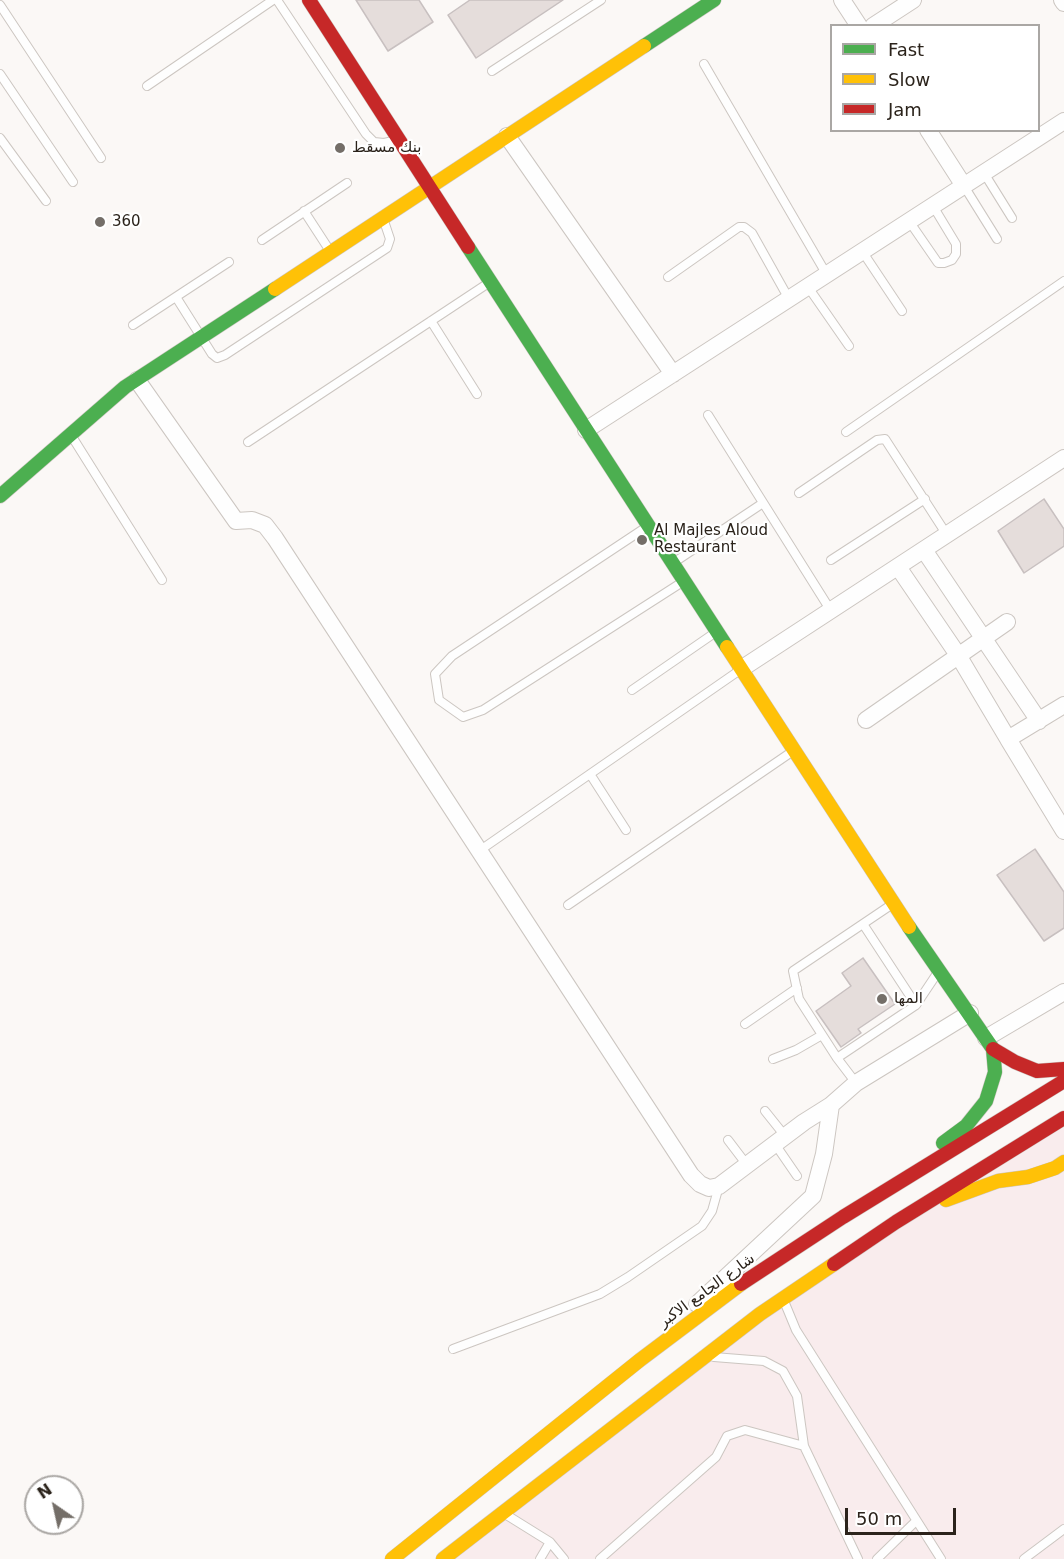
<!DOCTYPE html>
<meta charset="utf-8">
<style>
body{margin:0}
#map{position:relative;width:1064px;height:1559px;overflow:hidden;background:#fbf8f6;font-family:"DejaVu Sans",sans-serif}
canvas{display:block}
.legend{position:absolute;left:830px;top:24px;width:210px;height:108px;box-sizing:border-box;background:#fff;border:2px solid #aaa7a4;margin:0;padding:8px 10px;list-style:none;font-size:18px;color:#2b231b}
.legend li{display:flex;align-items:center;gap:12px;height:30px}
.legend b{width:30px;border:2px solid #aaa7a4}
.north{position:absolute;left:24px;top:1475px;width:60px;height:60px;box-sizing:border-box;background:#fff;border:2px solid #aaa7a4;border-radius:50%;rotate:326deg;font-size:16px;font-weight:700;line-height:24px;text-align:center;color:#2b231b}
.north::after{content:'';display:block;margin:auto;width:21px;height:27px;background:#746e68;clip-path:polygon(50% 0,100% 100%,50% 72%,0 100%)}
.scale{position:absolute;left:845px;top:1508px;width:111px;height:27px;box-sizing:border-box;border:3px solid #2b231b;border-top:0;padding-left:8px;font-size:18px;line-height:21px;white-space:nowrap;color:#2b231b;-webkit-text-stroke:4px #fff;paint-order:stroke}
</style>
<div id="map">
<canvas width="1064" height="1559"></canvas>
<ul class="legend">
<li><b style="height:8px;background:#4caf50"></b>Fast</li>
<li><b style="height:8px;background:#ffc107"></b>Slow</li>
<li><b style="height:8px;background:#c62828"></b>Jam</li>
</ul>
<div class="north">N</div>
<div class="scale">50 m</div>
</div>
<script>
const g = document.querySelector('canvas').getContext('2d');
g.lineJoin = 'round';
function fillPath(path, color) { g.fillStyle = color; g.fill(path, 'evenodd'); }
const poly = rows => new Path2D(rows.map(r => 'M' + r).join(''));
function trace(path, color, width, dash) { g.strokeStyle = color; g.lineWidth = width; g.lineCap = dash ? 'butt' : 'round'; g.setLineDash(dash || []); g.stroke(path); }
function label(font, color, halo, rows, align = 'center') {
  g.font = font + ' "DejaVu Sans","Noto Naskh Arabic",sans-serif'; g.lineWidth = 4.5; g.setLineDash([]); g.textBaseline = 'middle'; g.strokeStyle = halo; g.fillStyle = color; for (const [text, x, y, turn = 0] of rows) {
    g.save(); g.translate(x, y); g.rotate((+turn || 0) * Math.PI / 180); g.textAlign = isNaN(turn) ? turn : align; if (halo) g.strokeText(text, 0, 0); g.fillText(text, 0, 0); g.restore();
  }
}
const industrial = poly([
 [1064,1118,1064,1559,443,1559,896,1222]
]);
const building = poly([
 [356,0,419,0,433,22,388,51,356,0],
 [470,0,563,0,476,58,448,15,470,0],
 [1044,499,1064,529,1064,546,1024,573,998,531,1044,499],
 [1035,849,1064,892,1064,928,1044,941,997,875,1035,849],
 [863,958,895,1004,858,1029,861,1033,841,1047,816,1011,851,986,842,973,863,958]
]);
const lane = poly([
 [277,0,366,134,374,142,384,143,398,140],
 [0,5,101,158],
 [704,64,827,275],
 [492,71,601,0],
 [0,74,73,182],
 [147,86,273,0],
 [0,138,46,201],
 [984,173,1012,218],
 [964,186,997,239],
 [304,211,330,251],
 [909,221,938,263,944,263,952,260,956,254,956,244,933,206],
 [262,240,347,183],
 [862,251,902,311],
 [668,277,739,227,744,227,752,233,789,299],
 [808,287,849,346],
 [176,297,212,354,217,358,225,355,387,248,390,239,383,218],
 [431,321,477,394],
 [133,325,229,262],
 [708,415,831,611],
 [846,432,1064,281],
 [71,435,162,580],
 [248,442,490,282],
 [799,493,877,440,885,439,947,535],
 [648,526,452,656,435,674,439,700,463,717,483,710,684,581],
 [831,560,925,499],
 [673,563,763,503],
 [632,690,716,632],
 [590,774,626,830],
 [479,851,740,670],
 [568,905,793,751],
 [916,1005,938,972],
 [745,1024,797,988],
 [837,1058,916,1005,863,924],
 [773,1059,796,1050,822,1035],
 [856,1083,837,1058,799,999,793,971,891,905],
 [765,1111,785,1136],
 [728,1140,747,1165],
 [775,1144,797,1176],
 [784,1301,796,1330,941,1559],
 [453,1349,600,1294,628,1277,702,1226,712,1211,719,1186],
 [714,1357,764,1361,783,1371,797,1396,804,1446,858,1559],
 [505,1514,550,1542,564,1559],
 [540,1559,550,1542],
 [600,1559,716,1457,727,1436,745,1430,804,1446],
 [877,1559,916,1521],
 [1024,1559,1064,1529]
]);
const street = poly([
 [842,0,859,26],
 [1062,0,1064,3],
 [873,26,913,0],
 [928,130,964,186],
 [507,136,673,374],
 [137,380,236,521,252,520,265,525,275,538,691,1175,700,1184,709,1188,719,1186,804,1122,831,1105,856,1083,970,1013],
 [586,430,1064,121],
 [924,550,1039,721],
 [898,567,958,655,1008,739,1064,705],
 [741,669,1064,458],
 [866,720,1007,622],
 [1008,739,1064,831],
 [986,1038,1064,992],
 [697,1304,813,1196,824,1154,831,1105]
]);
const fast = poly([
 [644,46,714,0],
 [468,247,727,647],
 [0,496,125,387,275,289],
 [909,927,993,1049,995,1072,986,1101,966,1126,943,1143]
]);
const slow = poly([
 [275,289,644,46],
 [727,647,909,927],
 [946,1200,998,1181,1028,1177,1055,1168,1064,1162],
 [392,1559,640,1360,741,1284],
 [443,1559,760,1314,834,1264]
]);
const jam = poly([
 [309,0,468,247],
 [993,1049,1015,1062,1037,1071,1064,1069],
 [834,1264,896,1222,1064,1118],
 [741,1284,843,1217,1064,1081]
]);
const markers = [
 [340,148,6,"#746e68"],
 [100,222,6,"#746e68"],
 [642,540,6,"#746e68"],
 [882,999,6,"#746e68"]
];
const poiNames = [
 ["بنك مسقط",352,148],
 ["360",112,222],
 ["Al Majles Aloud",654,531],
 ["Restaurant",654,548],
 ["المه‍ا",894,999]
];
const streetNames = [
 ["شارع الجامع الاكبر",707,1291,-36]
];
fillPath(industrial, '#f9eced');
fillPath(building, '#e5dddb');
trace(building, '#c8c0c0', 1.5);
trace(lane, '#ccc6c1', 10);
trace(street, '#ccc6c1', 18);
trace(fast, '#ccc6c1', 15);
trace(slow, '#ccc6c1', 15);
trace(jam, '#ccc6c1', 15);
trace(lane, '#fefefe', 8);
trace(street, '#fefefe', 16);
trace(fast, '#4caf50', 14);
trace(slow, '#ffc107', 14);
trace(jam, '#c62828', 14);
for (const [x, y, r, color] of markers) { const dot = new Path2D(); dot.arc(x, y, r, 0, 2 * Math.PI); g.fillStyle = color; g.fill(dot); trace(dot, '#fff', 2); }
label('15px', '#2b231b', '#fff', poiNames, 'left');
label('15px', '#2b231b', '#fff', streetNames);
</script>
